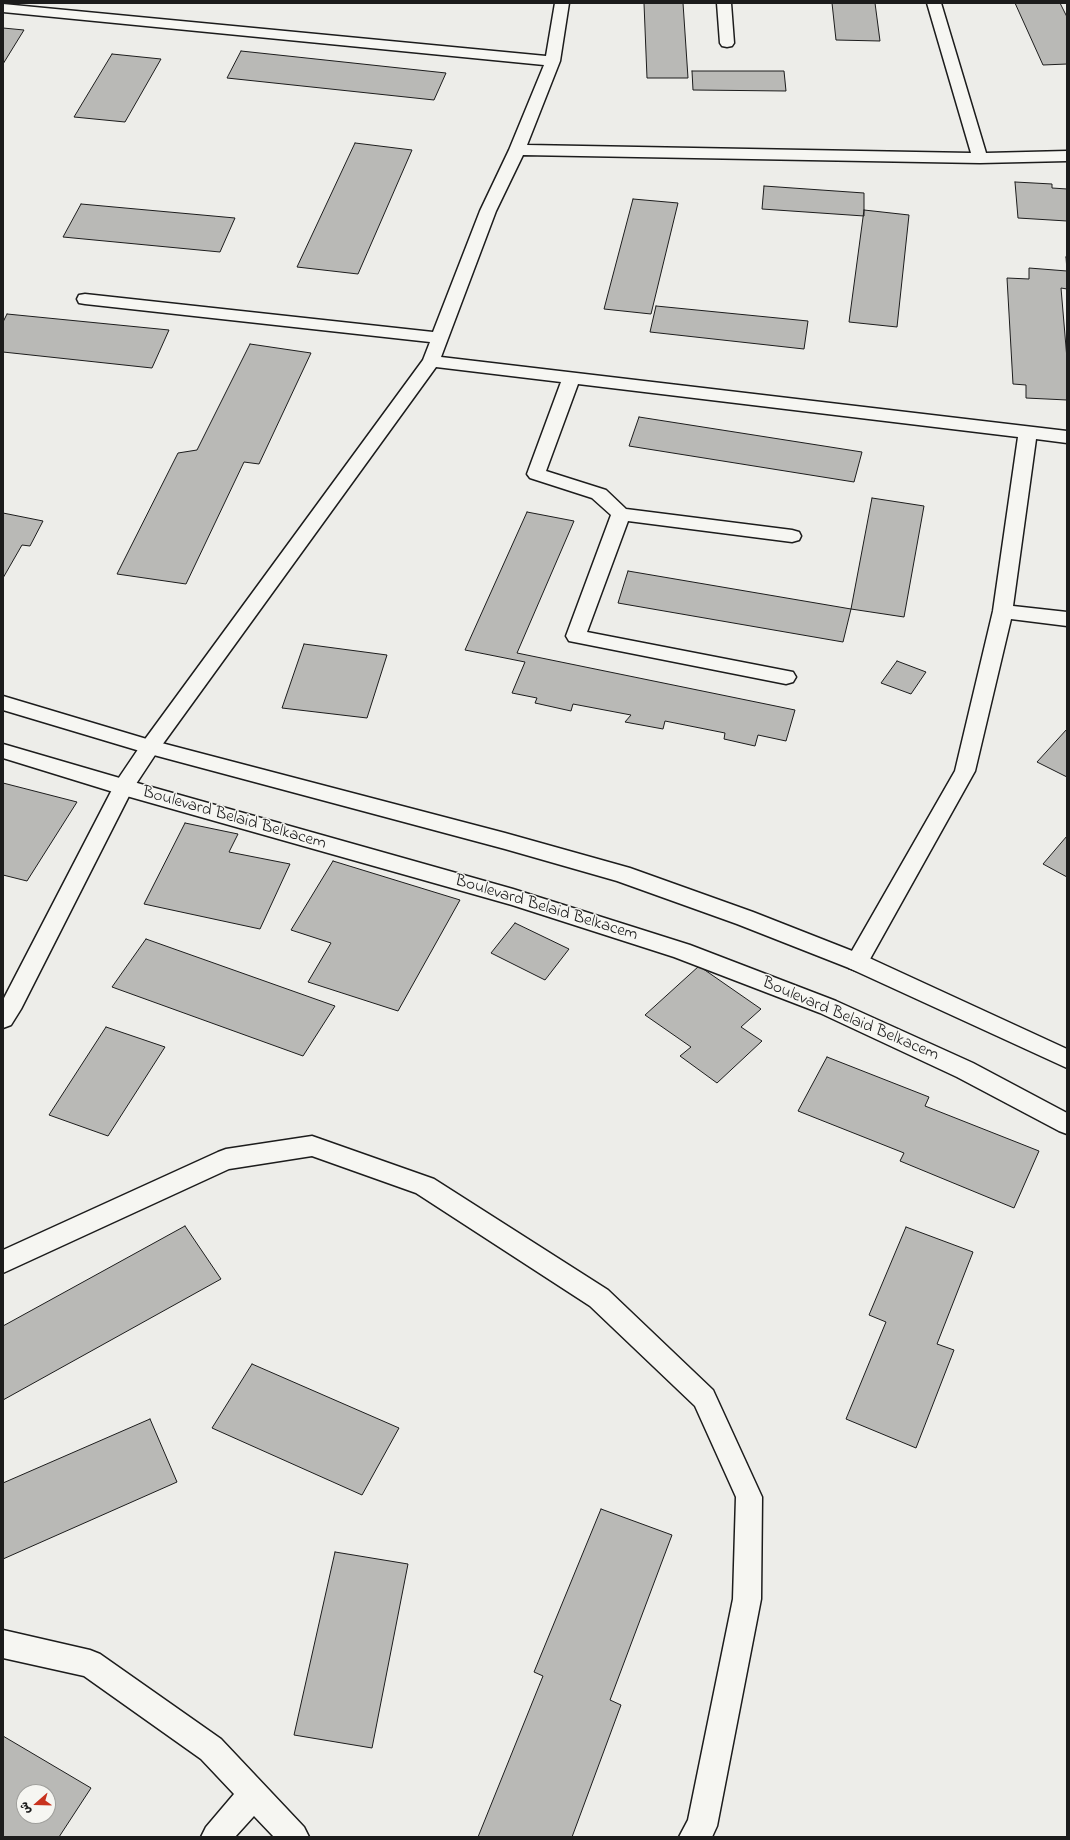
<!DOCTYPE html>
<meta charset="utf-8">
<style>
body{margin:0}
#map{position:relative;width:1070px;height:1840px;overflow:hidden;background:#edede9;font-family:"Indie Flower","Playpen Sans Arabic",sans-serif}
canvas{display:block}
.frame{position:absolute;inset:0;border:4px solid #1c1c1c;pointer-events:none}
.north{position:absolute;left:16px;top:1784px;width:40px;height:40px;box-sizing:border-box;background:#f6f6f2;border:1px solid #9f9f9c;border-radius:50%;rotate:250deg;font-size:11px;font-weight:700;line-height:16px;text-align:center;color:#1c1c1c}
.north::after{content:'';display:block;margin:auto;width:14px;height:18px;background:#c8321e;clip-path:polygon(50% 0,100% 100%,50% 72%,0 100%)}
</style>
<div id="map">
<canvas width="1070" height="1840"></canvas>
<div class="frame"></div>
<div class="north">ش</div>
</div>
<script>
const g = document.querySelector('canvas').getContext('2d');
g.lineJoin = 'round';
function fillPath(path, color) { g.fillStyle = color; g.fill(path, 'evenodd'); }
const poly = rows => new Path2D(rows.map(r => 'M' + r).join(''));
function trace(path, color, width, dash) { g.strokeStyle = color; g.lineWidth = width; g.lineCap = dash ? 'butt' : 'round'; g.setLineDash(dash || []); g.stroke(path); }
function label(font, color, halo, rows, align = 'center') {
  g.font = font + ' "Indie Flower",sans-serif'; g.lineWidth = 3; g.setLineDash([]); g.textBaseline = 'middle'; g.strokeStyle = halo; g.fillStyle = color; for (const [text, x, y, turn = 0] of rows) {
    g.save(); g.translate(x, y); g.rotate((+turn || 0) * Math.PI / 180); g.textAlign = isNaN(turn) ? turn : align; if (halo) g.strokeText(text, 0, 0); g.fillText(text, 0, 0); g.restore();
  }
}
const building = poly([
 [644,3,683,3,688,78,647,78,644,3],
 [832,3,875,3,880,41,836,40,832,3],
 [1015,3,1060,3,1067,17,1067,64,1043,65,1015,3],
 [3,28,24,30,3,64,3,28],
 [241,51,446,73,434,100,227,78,241,51],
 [112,54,161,59,125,122,74,117,112,54],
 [692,71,784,71,786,91,693,90,692,71],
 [355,143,412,150,358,274,297,267,355,143],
 [1015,182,1052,184,1052,188,1067,189,1067,221,1018,218,1015,182],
 [764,186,864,193,864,216,762,209,764,186],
 [633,199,678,203,651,314,604,309,633,199],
 [81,204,235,218,220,252,63,237,81,204],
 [864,210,909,215,897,327,849,322,864,210],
 [1066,257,1067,257,1067,289,1061,288,1067,359,1067,400,1026,398,1026,385,1013,384,1007,278,1029,279,1029,268,1067,271,1066,257],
 [656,306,808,321,804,349,650,332,656,306],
 [7,314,169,330,152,368,3,352,3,322,7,314],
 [250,344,311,353,259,464,244,462,186,584,117,574,178,453,197,450,250,344],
 [639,417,862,452,854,482,629,446,639,417],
 [872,498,924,506,904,617,851,609,872,498],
 [527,512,574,521,517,653,795,710,786,741,758,735,755,746,724,739,725,733,665,721,663,729,625,722,631,715,573,704,571,711,535,703,537,698,512,693,525,662,465,650,527,512],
 [3,513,43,521,30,546,22,545,3,578,3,513],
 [628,571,851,609,843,642,618,603,628,571],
 [304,644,387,655,367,718,282,708,304,644],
 [897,661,926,672,911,694,881,683,897,661],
 [1067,729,1067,777,1037,762,1067,729],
 [3,783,77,802,27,881,3,875,3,783],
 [185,823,238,834,229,852,290,864,260,929,144,904,185,823],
 [1067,836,1067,877,1043,864,1067,836],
 [333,861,460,900,398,1011,308,982,331,943,291,930,333,861],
 [515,923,569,949,545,980,491,953,515,923],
 [146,939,335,1006,303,1056,112,987,146,939],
 [699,966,761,1009,741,1027,762,1041,717,1083,680,1056,691,1047,645,1015,699,966],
 [106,1027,165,1047,108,1136,49,1115,106,1027],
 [827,1057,929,1097,925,1106,1039,1151,1014,1208,900,1161,904,1153,798,1111,827,1057],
 [185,1226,221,1279,3,1400,3,1326,185,1226],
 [906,1227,973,1252,937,1344,954,1350,916,1448,846,1419,886,1322,869,1315,906,1227],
 [252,1364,399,1428,362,1495,212,1428,252,1364],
 [150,1419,177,1482,3,1559,3,1483,150,1419],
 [601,1509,672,1535,610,1700,621,1705,572,1837,478,1837,543,1676,534,1672,601,1509],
 [335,1552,408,1564,372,1748,294,1735,335,1552],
 [3,1736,91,1788,59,1837,3,1837,3,1736],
 [24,1792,48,1792,48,1816,24,1816,24,1792]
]);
const minor = poly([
 [555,3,569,3,560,61,527,145,971,153,927,3,941,3,986,153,1067,151,1067,161,980,163,523,155,496,211,441,357,1067,431,1067,443,1036,439,1013,606,1067,612,1067,626,1011,619,975,771,865,968,857,971,849,968,846,962,849,956,955,771,993,611,1018,437,578,384,546,471,606,490,626,509,792,530,799,532,801,536,799,540,792,542,628,521,587,632,793,672,796,677,793,682,786,684,569,641,566,636,611,515,592,498,530,478,527,474,561,382,436,367,157,752,132,790,21,1009,11,1025,3,1028,3,1000,116,782,143,742,423,360,430,342,85,304,79,303,77,299,79,295,85,294,433,332,480,211,509,150,544,65,3,12,3,4,546,56,555,3],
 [717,3,731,3,734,43,732,46,727,47,722,46,720,43,717,3],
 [312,1136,434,1179,608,1290,713,1390,762,1497,761,1599,717,1826,712,1837,679,1837,688,1820,733,1599,736,1497,695,1406,590,1306,416,1193,312,1156,229,1169,3,1273,3,1250,218,1152,226,1149,312,1136],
 [3,1630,90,1650,100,1654,221,1739,304,1827,309,1837,274,1837,254,1816,235,1837,201,1837,206,1827,234,1794,201,1759,84,1676,3,1658,3,1630]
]);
const major = poly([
 [3,696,150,740,505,833,630,868,753,912,865,956,1067,1049,1067,1068,849,968,737,924,617,881,505,849,150,754,3,710,3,696],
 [3,744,123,779,513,889,690,945,836,1001,973,1063,1067,1113,1067,1134,1059,1131,957,1077,820,1013,674,957,512,905,123,795,3,758,3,744]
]);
const streetNames = [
 ["Boulevard Belaid Belkacem",234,819,16],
 ["Boulevard Belaid Belkacem",546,909,17],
 ["Boulevard Belaid Belkacem",850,1020,23]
];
fillPath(building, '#b9b9b6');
trace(building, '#1c1c1c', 1);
trace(minor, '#1c1c1c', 3);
trace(major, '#1c1c1c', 3);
fillPath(minor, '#f6f6f2');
fillPath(major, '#f6f6f2');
label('17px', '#1c1c1c', '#f6f6f2', streetNames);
</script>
